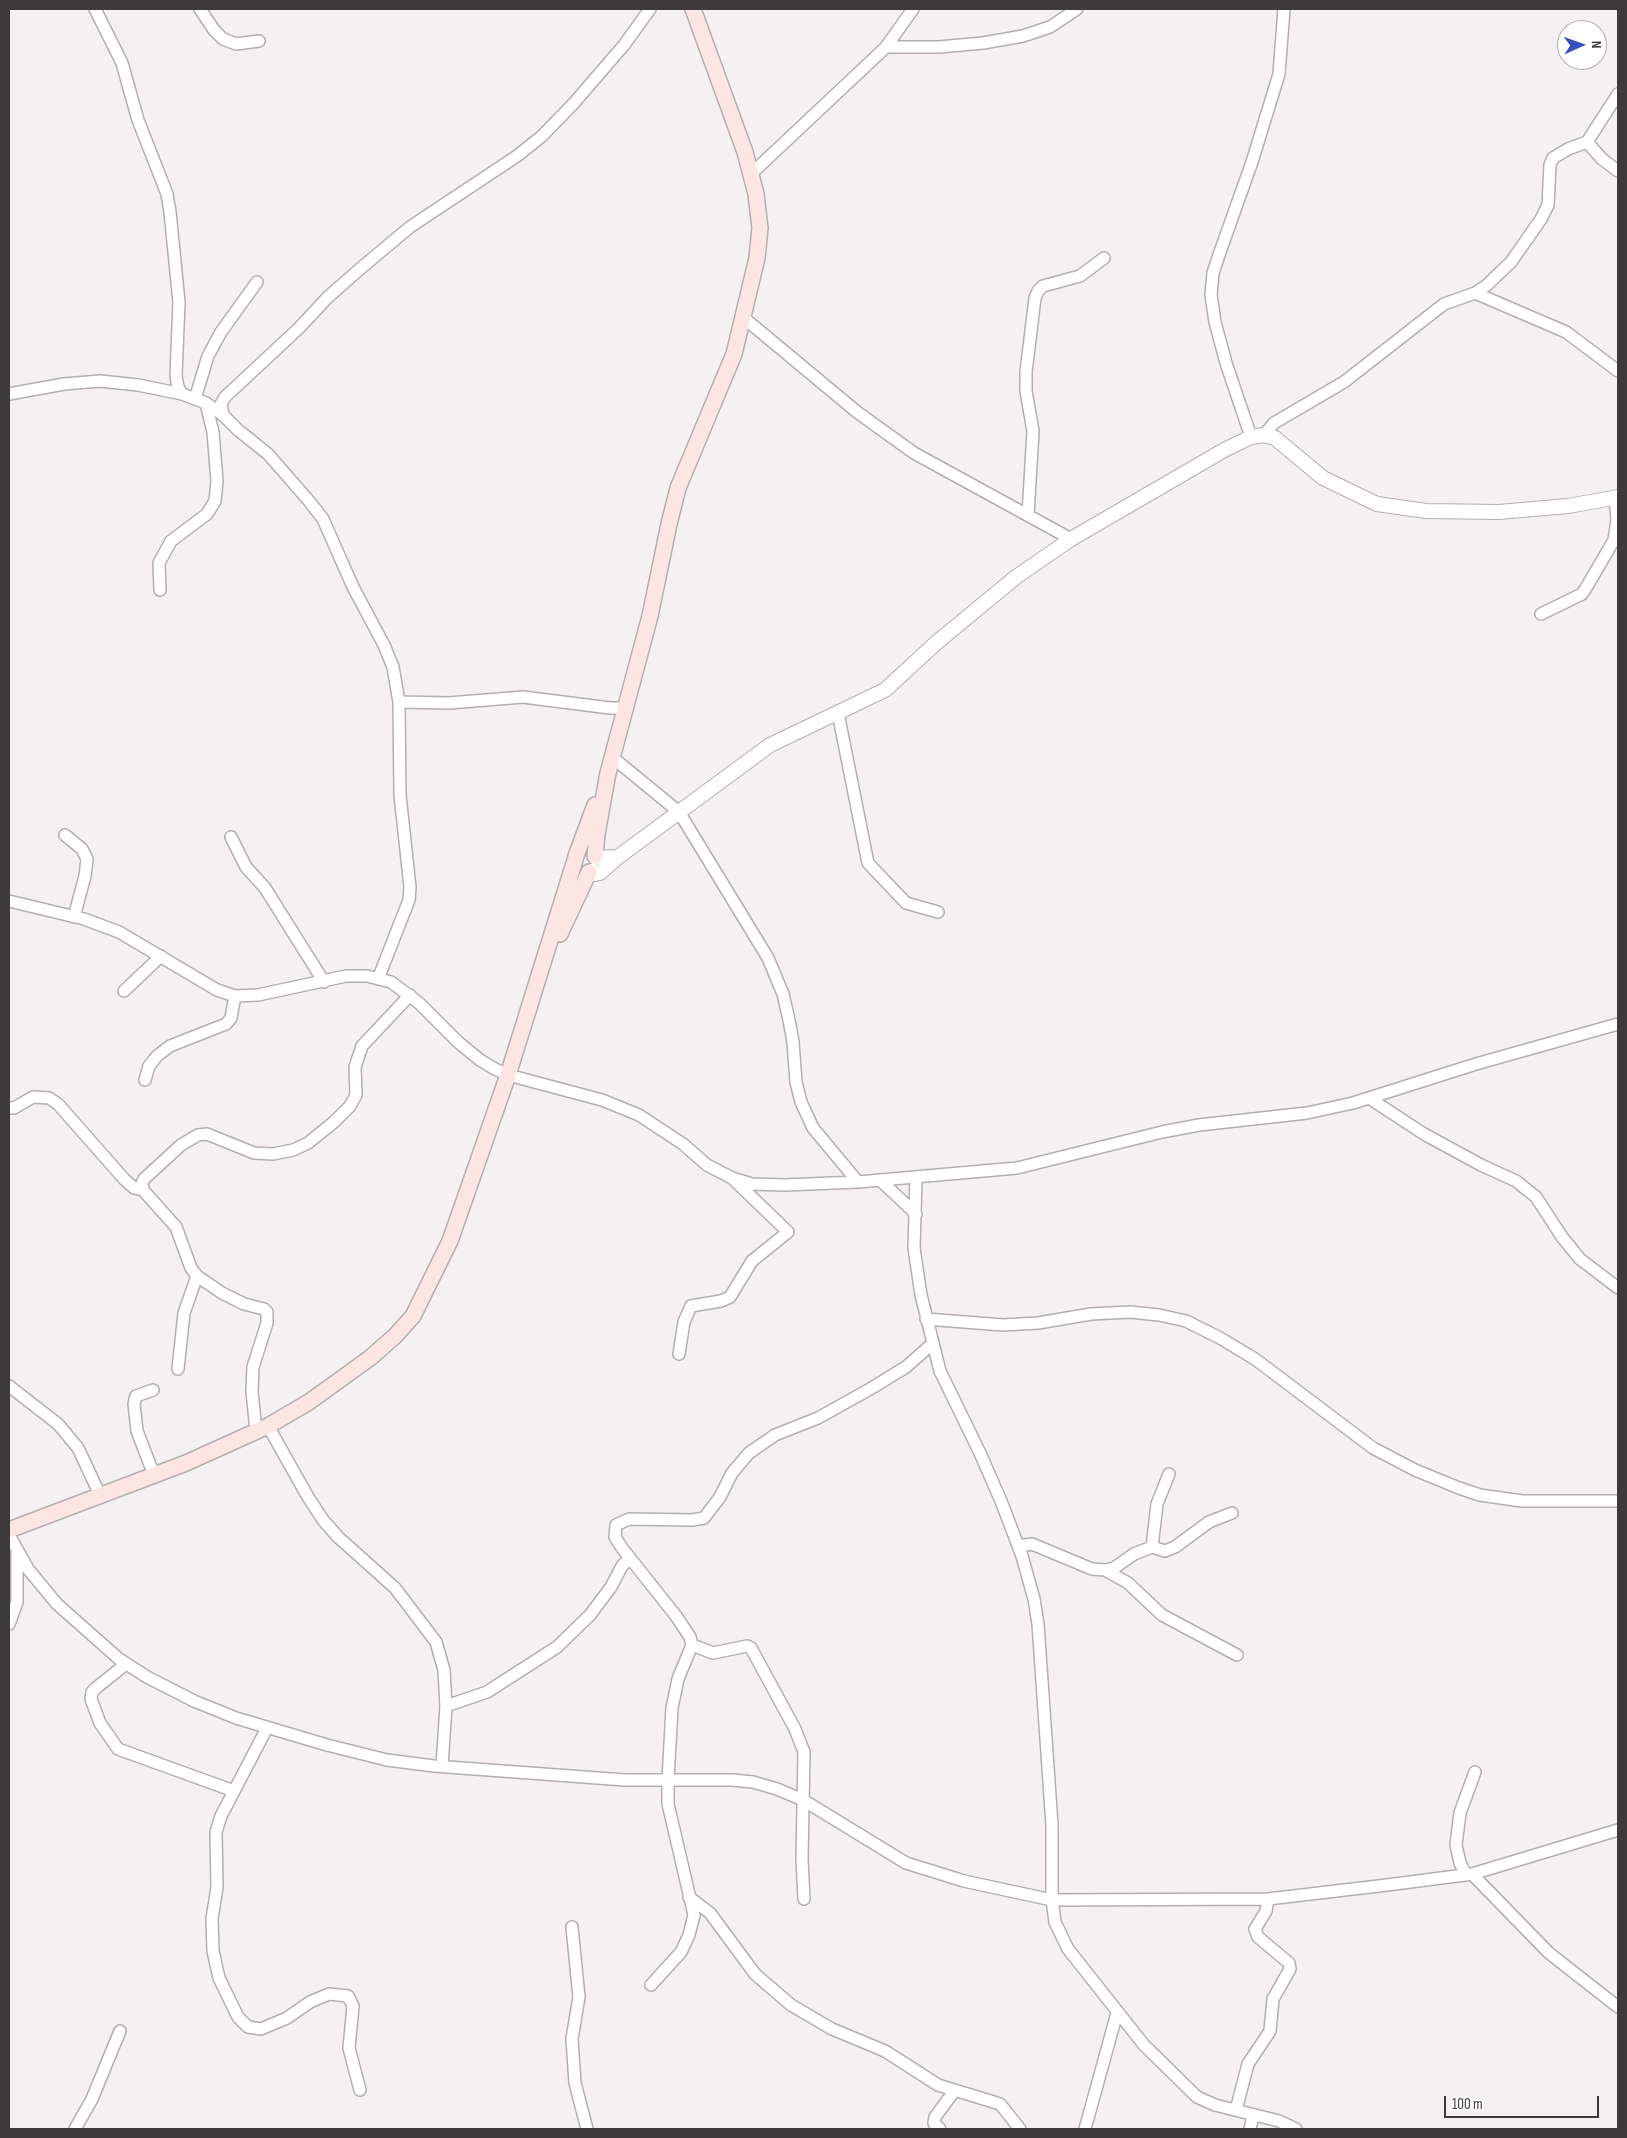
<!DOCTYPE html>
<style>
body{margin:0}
#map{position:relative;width:1627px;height:2138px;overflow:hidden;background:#f5f1f2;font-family:"Sofia Sans Condensed",sans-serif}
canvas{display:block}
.frame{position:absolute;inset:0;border:10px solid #3c3a3b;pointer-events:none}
.north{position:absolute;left:1557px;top:20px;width:50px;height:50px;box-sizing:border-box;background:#fff;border:1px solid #b1b0b1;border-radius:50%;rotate:88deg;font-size:14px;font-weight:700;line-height:20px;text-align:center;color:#3c3a3b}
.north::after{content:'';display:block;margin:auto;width:18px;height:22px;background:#374fc1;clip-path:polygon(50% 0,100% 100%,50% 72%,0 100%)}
.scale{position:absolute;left:1444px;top:2096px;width:155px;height:22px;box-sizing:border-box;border:2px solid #3c3a3b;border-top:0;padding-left:6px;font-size:15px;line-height:18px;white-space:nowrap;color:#3c3a3b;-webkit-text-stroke:4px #fff;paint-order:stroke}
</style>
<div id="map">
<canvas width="1627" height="2138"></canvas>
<div class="frame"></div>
<div class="north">N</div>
<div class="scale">100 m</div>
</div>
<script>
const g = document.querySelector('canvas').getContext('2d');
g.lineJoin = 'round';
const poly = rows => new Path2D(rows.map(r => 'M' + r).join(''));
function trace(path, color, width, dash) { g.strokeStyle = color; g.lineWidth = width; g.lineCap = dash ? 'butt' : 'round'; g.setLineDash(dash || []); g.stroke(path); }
const minor = poly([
 [95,9,122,63,138,120,167,194,170,212,179,302,176,376,178,387,182,394],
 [200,9,214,30,223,39,236,44,259,41],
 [886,47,939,47,983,43,1023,36,1050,27,1077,9],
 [1587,142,1602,159,1618,171],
 [751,174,886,47,913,9],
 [1475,293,1566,332,1618,371],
 [744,318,857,412,914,453,1071,539],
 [9,394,64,384,100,381,138,385,182,394,206,403,223,415,238,430,268,454,309,501,323,519,353,587,384,645,393,667,399,702,400,795,410,887,409,900,378,979],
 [195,399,208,356,221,332,257,282],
 [223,415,221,404,225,397,299,328,328,297,361,268,410,227,517,156,542,136,574,103,624,45,650,9],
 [1264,435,1274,423,1344,382,1444,304,1475,293,1487,285,1511,262,1541,219,1548,205,1550,165,1553,158,1568,149,1587,142,1618,94],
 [1251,437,1226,363,1215,322,1211,295,1213,273,1220,252,1252,162,1279,74,1284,9],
 [1028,515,1033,431,1026,391,1026,372,1035,298,1038,291,1043,286,1080,276,1104,258],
 [160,590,159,563,171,541,207,514,215,501,217,481,213,432,206,403],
 [1541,614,1582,594,1586,588,1614,540,1617,520,1615,498],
 [399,702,449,703,523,697,610,708,625,708],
 [838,713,868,863,906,903,938,912],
 [612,757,679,812,768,958,783,994,789,1020,793,1042,796,1082,801,1102,813,1128,858,1182],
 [65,835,82,849,87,859,85,876,74,917],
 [231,837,246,867,265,888,324,982],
 [9,901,84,919,119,932,217,990,235,996,258,995,346,976,367,976,391,982,419,1003,458,1042,480,1060,495,1069,508,1075,602,1100,639,1115,683,1144,707,1165,732,1178,752,1184,784,1185,858,1182,1017,1168,1162,1132,1199,1125,1307,1113,1353,1103,1476,1064,1618,1024],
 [124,991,161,956],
 [145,1080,149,1066,157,1056,170,1046,226,1024,231,1018,235,996],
 [1369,1098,1424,1134,1481,1165,1516,1181,1536,1197,1562,1237,1580,1259,1618,1288],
 [9,1108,14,1108,33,1097,49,1098,58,1104,124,1179,134,1188,143,1190],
 [916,1178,914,1248,921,1295,940,1371,980,1453,1001,1501,1022,1556,1034,1599,1038,1624,1052,1825,1052,1900,1055,1922,1068,1949,1144,2045,1197,2097,1215,2105,1279,2121,1296,2129],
 [880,1180,916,1214],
 [926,1319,1003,1325,1038,1323,1091,1314,1130,1312,1159,1315,1186,1321,1220,1338,1255,1359,1373,1448,1415,1470,1459,1488,1480,1495,1522,1501,1618,1501],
 [679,1354,684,1322,691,1306,721,1301,730,1297,752,1261,788,1232,732,1178],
 [178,1369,184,1313,197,1276],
 [9,1386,58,1424,78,1448,100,1495],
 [153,1390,136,1396,134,1404,137,1431,154,1475],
 [268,1426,308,1497,323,1520,338,1537,395,1588,436,1642,444,1670,446,1706,442,1766],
 [256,1431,252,1391,253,1367,267,1323,267,1312,264,1309,244,1304,222,1293,197,1276,191,1268,176,1227,143,1190,142,1183,144,1179,181,1145,198,1135,207,1134,254,1153,273,1154,293,1150,308,1143,334,1122,350,1106,356,1095,355,1067,362,1046,410,995],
 [9,1535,28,1569,57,1604,119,1659,147,1677,194,1701,236,1718,327,1745,387,1760,434,1766,625,1780,732,1780,753,1782,777,1789,803,1800,906,1863,964,1881,1052,1900,1268,1899,1387,1885,1472,1874,1618,1830],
 [1018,1546,1032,1544,1092,1569,1105,1570,1114,1568,1134,1554,1152,1547,1165,1551,1175,1547,1209,1522,1232,1513],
 [1152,1547,1157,1504,1169,1474],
 [1105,1570,1128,1583,1162,1615,1237,1655],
 [9,1624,17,1602,17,1553],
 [692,1645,713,1653,747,1646,751,1648,795,1729,804,1752,802,1860,804,1899],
 [126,1664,96,1688,92,1692,91,1699,100,1723,118,1749,234,1791],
 [446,1706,487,1692,557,1647,590,1615,611,1587,622,1566,630,1558],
 [267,1728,221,1816,216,1832,217,1887,212,1919,213,1951,219,1978,238,2017,248,2027,261,2029,287,2018,310,2002,329,1994,348,1996,353,2006,349,2048,360,2090],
 [1472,1874,1549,1953,1618,2007],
 [1466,1875,1460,1863,1456,1845,1460,1813,1475,1772],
 [689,1897,710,1913,755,1974,791,2005,832,2029,885,2051,938,2085,1000,2104,1020,2129],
 [572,1927,579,1997,572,2039,575,2083,587,2129],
 [651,1985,681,1952,689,1935,694,1915,668,1804,668,1780,672,1708,678,1679,692,1645,690,1637,676,1616,622,1548,615,1537,616,1525,629,1519,692,1520,704,1518,720,1497,732,1473,749,1453,775,1435,818,1418,870,1389,906,1367,933,1343],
 [1236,2110,1248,2064,1270,2031,1273,1999,1290,1969,1289,1963,1258,1937,1255,1929,1266,1911,1268,1899],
 [75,2129,92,2099,120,2031],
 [940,2129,934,2123,935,2117,955,2090],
 [1085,2129,1117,2013],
 [1250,2129,1253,2115]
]);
const tertiary = poly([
 [596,858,618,857,770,745,885,690,936,643,1016,577,1071,539,1226,449,1251,437,1264,435,1275,438,1323,478,1377,504,1426,511,1499,512,1568,506,1618,497],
 [592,871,595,874,600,873,618,857]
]);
const secondary = poly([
 [576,856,595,805],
 [595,856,597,834,608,773,650,616,669,524,678,488,734,354,757,258,760,228,756,194,745,152,693,9],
 [560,934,589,872],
 [9,1530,186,1463,268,1426,309,1402,370,1358,395,1336,413,1316,450,1241,471,1181,508,1075,575,860]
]);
trace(minor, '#b3afb0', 14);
trace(tertiary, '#b3afb0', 16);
trace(secondary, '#b3afb0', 18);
trace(minor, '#fff', 11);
trace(tertiary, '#fff', 14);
trace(secondary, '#fde5e3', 15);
</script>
